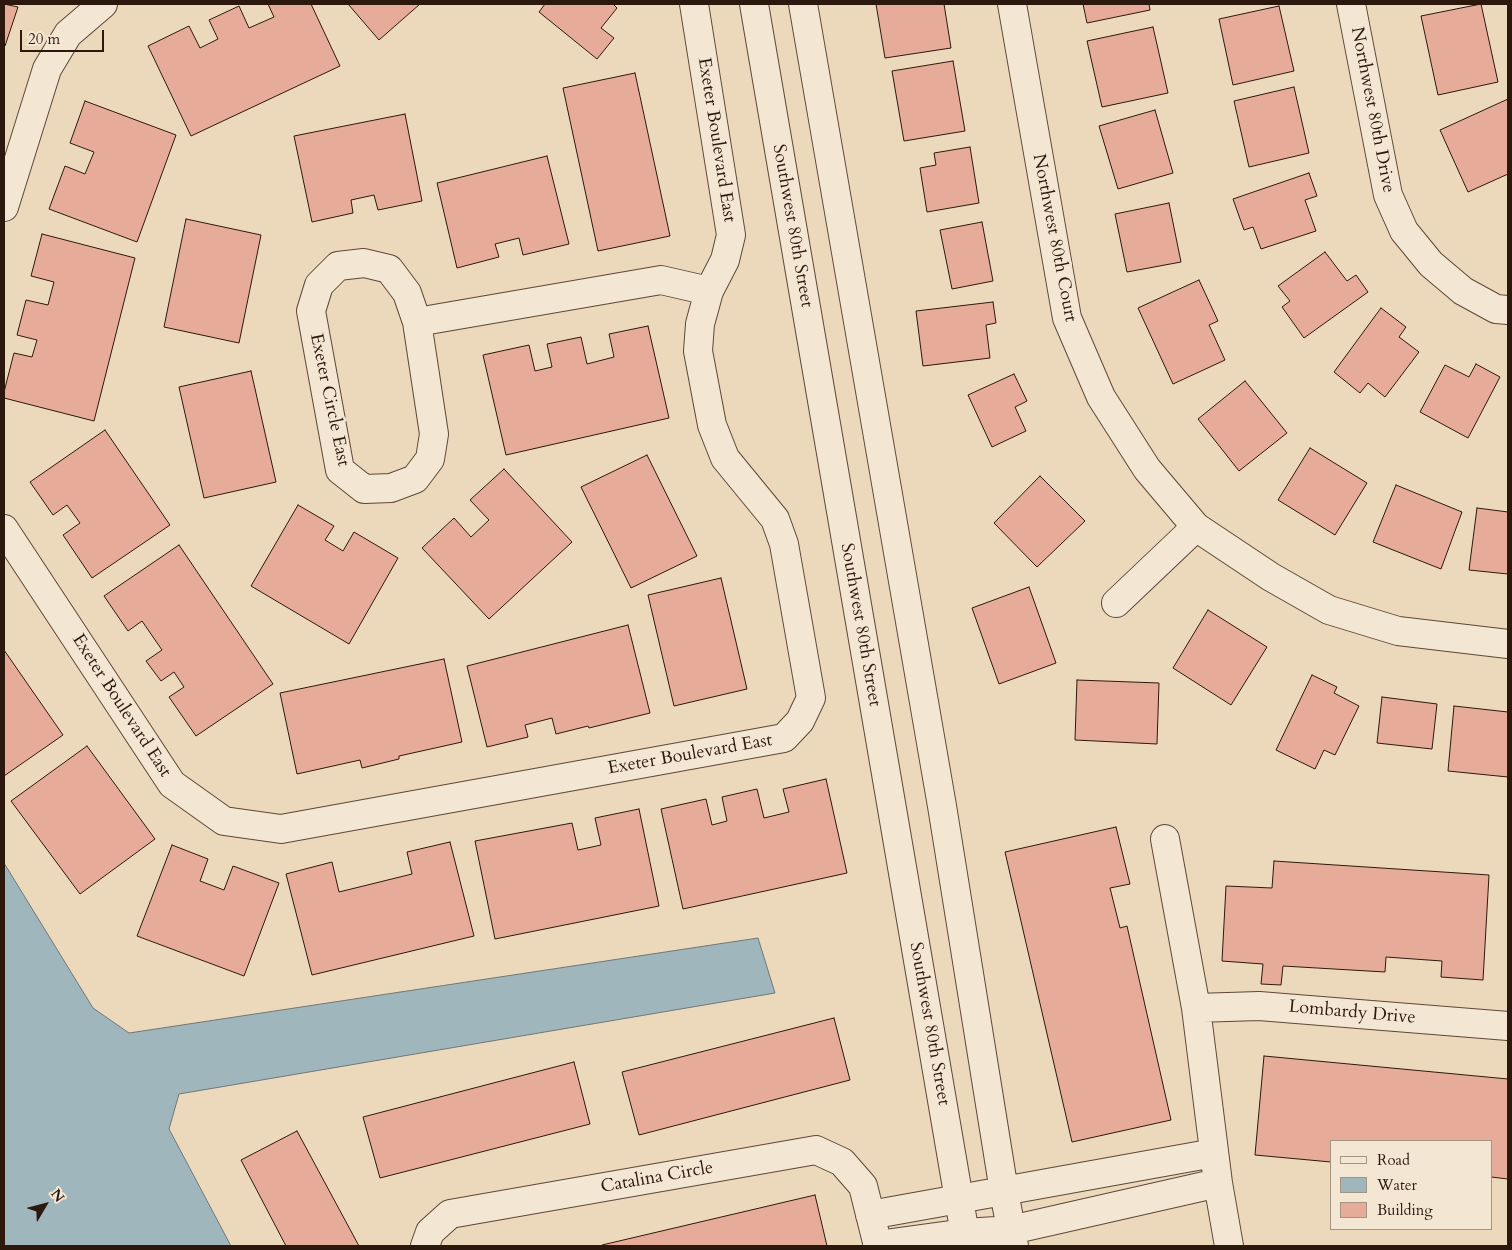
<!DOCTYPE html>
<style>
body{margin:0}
#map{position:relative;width:1512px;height:1250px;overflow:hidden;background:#ecd8bb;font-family:Cardo,serif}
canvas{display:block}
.frame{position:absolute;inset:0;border:5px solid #2d180e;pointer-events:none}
.legend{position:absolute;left:1330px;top:1140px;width:162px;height:90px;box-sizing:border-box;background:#f3e6d3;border:1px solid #a49484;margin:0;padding:6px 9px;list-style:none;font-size:15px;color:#2d180e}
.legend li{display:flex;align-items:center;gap:10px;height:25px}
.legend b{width:25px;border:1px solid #a49484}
.north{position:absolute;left:20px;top:1180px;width:50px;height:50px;-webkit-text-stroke:4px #f3e6d3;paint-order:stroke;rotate:53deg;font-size:14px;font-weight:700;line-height:20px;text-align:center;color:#2d180e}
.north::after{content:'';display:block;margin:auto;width:18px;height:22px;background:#2d180e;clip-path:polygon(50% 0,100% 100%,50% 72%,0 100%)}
.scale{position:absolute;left:20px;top:30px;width:84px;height:22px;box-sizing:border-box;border:2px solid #2d180e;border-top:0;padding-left:6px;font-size:15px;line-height:18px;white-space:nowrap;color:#2d180e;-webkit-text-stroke:4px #f3e6d3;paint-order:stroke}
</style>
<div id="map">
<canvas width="1512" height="1250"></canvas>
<div class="frame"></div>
<ul class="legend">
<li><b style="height:6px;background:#f3e6d3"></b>Road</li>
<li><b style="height:14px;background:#9fb6bc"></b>Water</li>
<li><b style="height:14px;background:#e7ac99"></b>Building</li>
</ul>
<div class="north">N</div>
<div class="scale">20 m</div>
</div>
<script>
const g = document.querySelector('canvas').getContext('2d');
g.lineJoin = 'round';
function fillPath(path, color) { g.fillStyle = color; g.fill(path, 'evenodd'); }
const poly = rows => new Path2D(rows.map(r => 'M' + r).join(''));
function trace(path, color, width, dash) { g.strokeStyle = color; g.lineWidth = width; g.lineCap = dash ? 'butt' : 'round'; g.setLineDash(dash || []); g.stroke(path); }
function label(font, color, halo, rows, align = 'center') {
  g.font = font + ' Cardo,serif'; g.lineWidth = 5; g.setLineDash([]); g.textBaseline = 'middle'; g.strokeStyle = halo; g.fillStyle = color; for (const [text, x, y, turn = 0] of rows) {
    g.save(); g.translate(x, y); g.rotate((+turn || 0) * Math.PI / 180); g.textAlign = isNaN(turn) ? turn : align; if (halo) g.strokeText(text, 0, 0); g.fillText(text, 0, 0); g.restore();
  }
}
const water = poly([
 [4,863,93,1008,129,1033,758,938,775,993,179,1094,169,1129,231,1246,4,1246,4,863]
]);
const building = poly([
 [4,4,18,7,5,46,4,45,4,4],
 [268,4,311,4,340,66,191,136,148,46,189,26,200,48,218,39,209,20,239,6,249,28,274,17,268,4],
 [348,4,420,4,379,40,348,4],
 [545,4,613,4,617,8,601,28,614,38,597,59,539,12,545,4],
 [876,4,944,4,951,48,885,58,876,4],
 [1083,4,1149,4,1150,10,1087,23,1083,4],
 [1481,4,1498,82,1438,95,1421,16,1481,4],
 [1279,6,1294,71,1233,85,1219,19,1279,6],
 [1153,27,1168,93,1102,107,1087,41,1153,27],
 [953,61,965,131,904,141,892,71,953,61],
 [635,73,670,236,598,251,563,88,635,73],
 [1294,87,1309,153,1249,167,1234,101,1294,87],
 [1508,99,1508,174,1468,192,1440,130,1508,99],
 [85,101,176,135,137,242,49,209,65,166,85,174,94,152,70,143,85,101],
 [1155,110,1173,173,1118,189,1099,126,1155,110],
 [405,114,422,201,378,210,374,195,351,200,353,213,312,222,294,136,405,114],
 [970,147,979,203,927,212,920,168,936,165,934,153,970,147],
 [547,156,569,244,523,255,519,238,495,244,499,257,457,268,437,183,547,156],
 [1309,173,1317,196,1305,200,1316,231,1261,249,1253,227,1244,230,1233,199,1309,173],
 [1169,203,1181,262,1127,272,1115,214,1169,203],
 [186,219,261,235,239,343,164,327,186,219],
 [982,222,993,281,952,289,940,230,982,222],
 [42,234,135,258,94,421,4,398,4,392,14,353,32,357,37,340,17,335,26,300,48,305,54,282,31,276,42,234],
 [1325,252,1347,281,1356,275,1368,292,1304,338,1282,307,1290,301,1278,286,1325,252],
 [1199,280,1218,321,1209,325,1225,360,1173,384,1138,308,1199,280],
 [993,302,996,323,986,325,990,358,923,366,916,311,993,302],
 [1381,308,1406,327,1399,337,1419,352,1385,397,1368,383,1360,393,1334,372,1381,308],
 [648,326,669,418,506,455,483,355,529,345,535,371,552,367,547,344,581,337,587,364,614,357,609,334,648,326],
 [1476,364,1500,377,1468,438,1420,412,1445,365,1469,377,1476,364],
 [251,371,276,482,204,498,179,387,251,371],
 [1014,374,1027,401,1015,407,1026,431,992,447,968,395,1014,374],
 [1245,381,1287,433,1239,471,1198,419,1245,381],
 [105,430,170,525,92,578,63,535,80,523,67,505,53,515,30,482,105,430],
 [1310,448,1367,483,1335,535,1278,500,1310,448],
 [647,455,697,556,631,588,581,487,647,455],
 [504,469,572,542,489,619,422,548,454,518,471,537,489,520,470,500,504,469],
 [1040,476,1085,521,1037,567,994,523,1040,476],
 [1396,485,1462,512,1441,569,1373,542,1396,485],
 [298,505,334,526,325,540,343,551,354,532,398,558,349,644,251,586,298,505],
 [1477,508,1508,512,1508,574,1469,570,1477,508],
 [179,545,273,684,196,736,169,697,184,687,174,672,161,681,146,661,162,650,142,621,128,631,104,596,179,545],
 [721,578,747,689,674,706,648,595,721,578],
 [1029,587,1056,663,999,684,972,608,1029,587],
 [1208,610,1267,647,1231,705,1173,668,1208,610],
 [628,625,650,713,589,728,588,726,556,734,552,718,525,725,528,737,487,747,467,666,628,625],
 [4,650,63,735,4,776,4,650],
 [444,659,462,742,399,756,399,759,362,768,360,760,297,774,280,693,444,659],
 [1312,675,1337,687,1334,693,1359,706,1335,755,1324,750,1315,769,1276,750,1312,675],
 [1077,680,1159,683,1157,744,1075,740,1077,680],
 [1382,697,1437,704,1432,749,1377,743,1382,697],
 [1454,706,1508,712,1508,777,1448,771,1454,706],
 [87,746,155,839,80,894,11,801,87,746],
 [826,779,847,873,683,909,661,809,706,799,712,825,727,821,722,797,757,789,764,818,789,812,783,789,826,779],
 [639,809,659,906,495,939,475,841,572,823,578,850,601,845,595,818,639,809],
 [1116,827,1130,884,1110,888,1120,928,1127,926,1171,1120,1072,1142,1005,852,1116,827],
 [450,842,474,936,312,975,286,874,332,862,339,892,412,874,407,852,450,842],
 [172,845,208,859,200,881,224,890,233,866,279,883,244,976,137,936,172,845],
 [1274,861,1489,875,1483,980,1441,977,1442,961,1386,957,1385,972,1283,966,1281,985,1261,984,1263,964,1222,961,1226,886,1272,888,1274,861],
 [834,1018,850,1080,639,1135,622,1072,834,1018],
 [1264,1056,1508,1079,1508,1179,1491,1177,1491,1141,1331,1141,1331,1162,1255,1155,1264,1056],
 [574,1062,590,1124,380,1178,363,1117,574,1062],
 [297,1131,359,1246,286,1246,241,1160,297,1131],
 [815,1195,827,1246,602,1246,602,1245,815,1195]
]);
const minor = poly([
 [754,4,967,1246],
 [803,4,942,806,1004,1191,1014,1246],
 [1012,4,1067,318,1101,397,1147,469,1196,527,1271,577,1329,610,1398,631,1508,644],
 [1351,4,1388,195,1404,231,1431,264,1463,291,1496,309,1508,310],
 [4,207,47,69,68,34,103,4],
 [417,322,407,293,389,269,364,263,338,266,319,285,311,311,340,470,364,489,391,488,415,479,430,459,434,434,417,322,661,280,709,291],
 [4,529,172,784,224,821,281,829,784,738,800,721,811,698,784,544,775,519,725,458,712,425,698,351,700,324,709,291,725,260,731,235,694,4],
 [1116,603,1196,527],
 [1165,839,1196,1008,1218,1183,1229,1246],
 [1196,1008,1259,1006,1508,1026],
 [870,1215,1214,1153],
 [877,1245,965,1233,1011,1230,1218,1183],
 [425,1246,430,1232,450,1214,816,1150,842,1162,863,1186,878,1246]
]);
const streetNames = [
 ["Northwest 80th Drive",1372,110,79],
 ["Exeter Boulevard East",716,140,81],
 ["Southwest 80th Street",792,226,80],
 ["Northwest 80th Court",1054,238,79],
 ["Exeter Circle East",329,400,78],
 ["Southwest 80th Street",860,625,80],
 ["Exeter Boulevard East",121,706,57],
 ["Exeter Boulevard East",690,755,-10],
 ["Lombardy Drive",1352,1013,5],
 ["Southwest 80th Street",929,1024,80],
 ["Catalina Circle",657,1178,-10]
];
fillPath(water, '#9fb6bc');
trace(water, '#717776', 1);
fillPath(building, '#e7ac99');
trace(building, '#2d180e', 1);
trace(minor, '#5d4839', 30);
trace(minor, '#f3e6d3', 28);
label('18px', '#2d180e', '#f3e6d3', streetNames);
</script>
